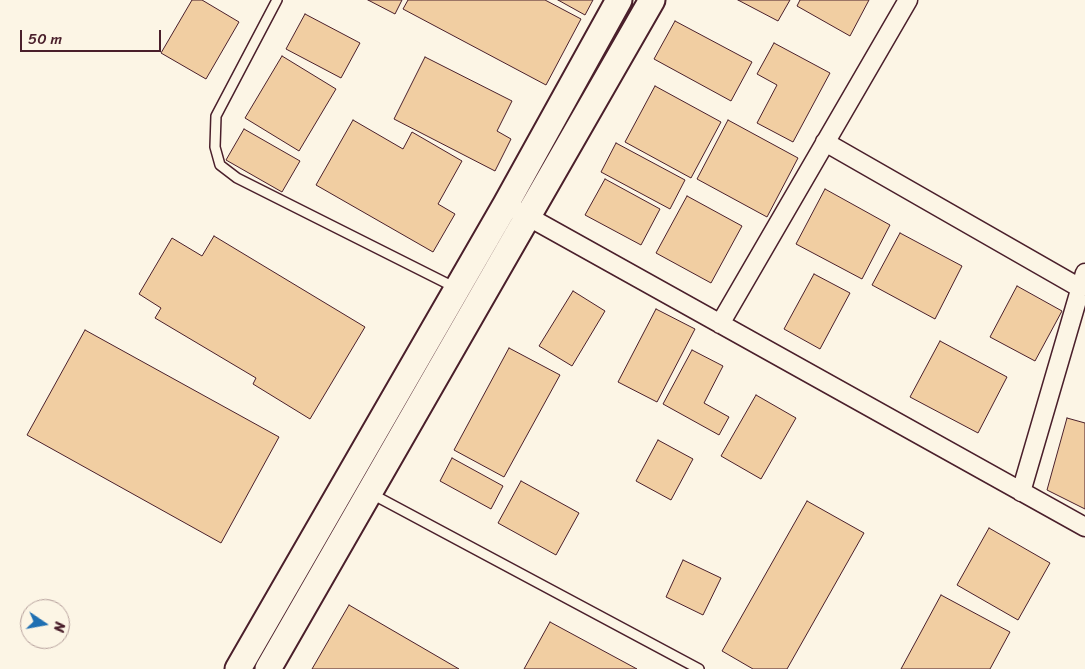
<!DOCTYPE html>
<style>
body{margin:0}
#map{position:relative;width:1085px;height:669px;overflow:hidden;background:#fcf5e5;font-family:Sriracha,sans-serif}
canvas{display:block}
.north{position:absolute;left:20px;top:599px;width:50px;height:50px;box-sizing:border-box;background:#fcf5e5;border:1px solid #b59f9b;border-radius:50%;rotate:102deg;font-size:14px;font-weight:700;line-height:20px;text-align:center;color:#4a1f2b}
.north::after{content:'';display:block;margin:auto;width:18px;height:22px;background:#1f6fb2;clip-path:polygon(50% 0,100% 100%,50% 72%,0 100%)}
.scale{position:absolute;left:20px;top:30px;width:141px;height:22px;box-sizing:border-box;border:2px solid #4a1f2b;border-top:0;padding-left:6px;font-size:15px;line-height:18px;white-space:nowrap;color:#4a1f2b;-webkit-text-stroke:4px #fcf5e5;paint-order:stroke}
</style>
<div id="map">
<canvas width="1085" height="669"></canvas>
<div class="north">N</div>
<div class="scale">50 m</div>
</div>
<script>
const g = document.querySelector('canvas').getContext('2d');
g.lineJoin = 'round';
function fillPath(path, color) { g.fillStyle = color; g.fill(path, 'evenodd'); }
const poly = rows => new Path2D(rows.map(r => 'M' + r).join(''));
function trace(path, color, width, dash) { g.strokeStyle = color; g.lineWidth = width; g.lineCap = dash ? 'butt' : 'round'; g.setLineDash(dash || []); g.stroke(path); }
const building = poly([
 [192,0,202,0,239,22,206,79,161,53,192,0],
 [368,0,402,0,395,14,368,0],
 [408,0,545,0,581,19,546,85,403,9,408,0],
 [558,0,593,0,585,15,558,0],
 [738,0,790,0,778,21,738,0],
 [800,0,869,0,850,36,797,6,800,0],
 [305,14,360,43,341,78,286,49,305,14],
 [675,21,752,62,731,101,654,59,675,21],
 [774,43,830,73,793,142,757,123,777,85,757,74,774,43],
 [282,56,336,89,299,151,245,118,282,56],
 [425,57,512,101,497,131,511,139,495,171,394,119,425,57],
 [655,86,721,122,691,178,625,142,655,86],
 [353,120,403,149,412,132,462,161,438,204,455,214,433,252,316,185,353,120],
 [728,120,798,158,767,217,697,179,728,120],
 [244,129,300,161,282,192,226,160,244,129],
 [616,143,685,180,670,209,601,172,616,143],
 [605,179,660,209,641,245,585,215,605,179],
 [825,189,890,225,862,279,796,244,825,189],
 [687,196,742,226,711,283,656,253,687,196],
 [900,233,962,266,935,319,872,285,900,233],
 [214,236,365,327,310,419,253,384,256,378,155,318,161,308,139,294,172,238,202,256,214,236],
 [814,274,850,293,820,349,784,329,814,274],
 [1017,286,1062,311,1035,361,990,337,1017,286],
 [573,291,605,311,572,366,539,346,573,291],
 [656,309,695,329,657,402,618,382,656,309],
 [85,330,279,437,221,543,27,435,85,330],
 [940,341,1007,377,978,433,910,397,940,341],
 [509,348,560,375,504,477,454,450,509,348],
 [692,350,723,366,704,403,729,417,719,435,663,404,692,350],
 [756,395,796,418,761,479,721,456,756,395],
 [1067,418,1085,423,1085,509,1047,490,1067,418],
 [658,440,693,459,671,500,636,481,658,440],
 [452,458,503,486,491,509,440,481,452,458],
 [521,481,579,513,556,555,498,523,521,481],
 [807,501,864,533,787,669,753,669,722,651,807,501],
 [989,528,1050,563,1018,620,957,585,989,528],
 [683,560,721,578,703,615,666,597,683,560],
 [941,595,1010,632,990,669,901,669,941,595],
 [349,605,459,669,312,669,349,605],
 [550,622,637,669,524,669,550,622]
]);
const lane = poly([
 [277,0,216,116,215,147,220,165,237,178,456,288],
 [370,493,699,669]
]);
const street = poly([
 [825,142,1080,288],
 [518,211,1085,527],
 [720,324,908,0],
 [1021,492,1085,273]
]);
const secondary = poly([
 [238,669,506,204,619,0],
 [268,669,652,0]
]);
fillPath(building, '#f1cea2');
trace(building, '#4a1f2b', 1);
trace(lane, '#4a1f2b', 12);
trace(street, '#4a1f2b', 21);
trace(secondary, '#4a1f2b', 29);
trace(lane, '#fcf5e5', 9);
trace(street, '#fcf5e5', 18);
trace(secondary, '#fcf5e5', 25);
</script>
